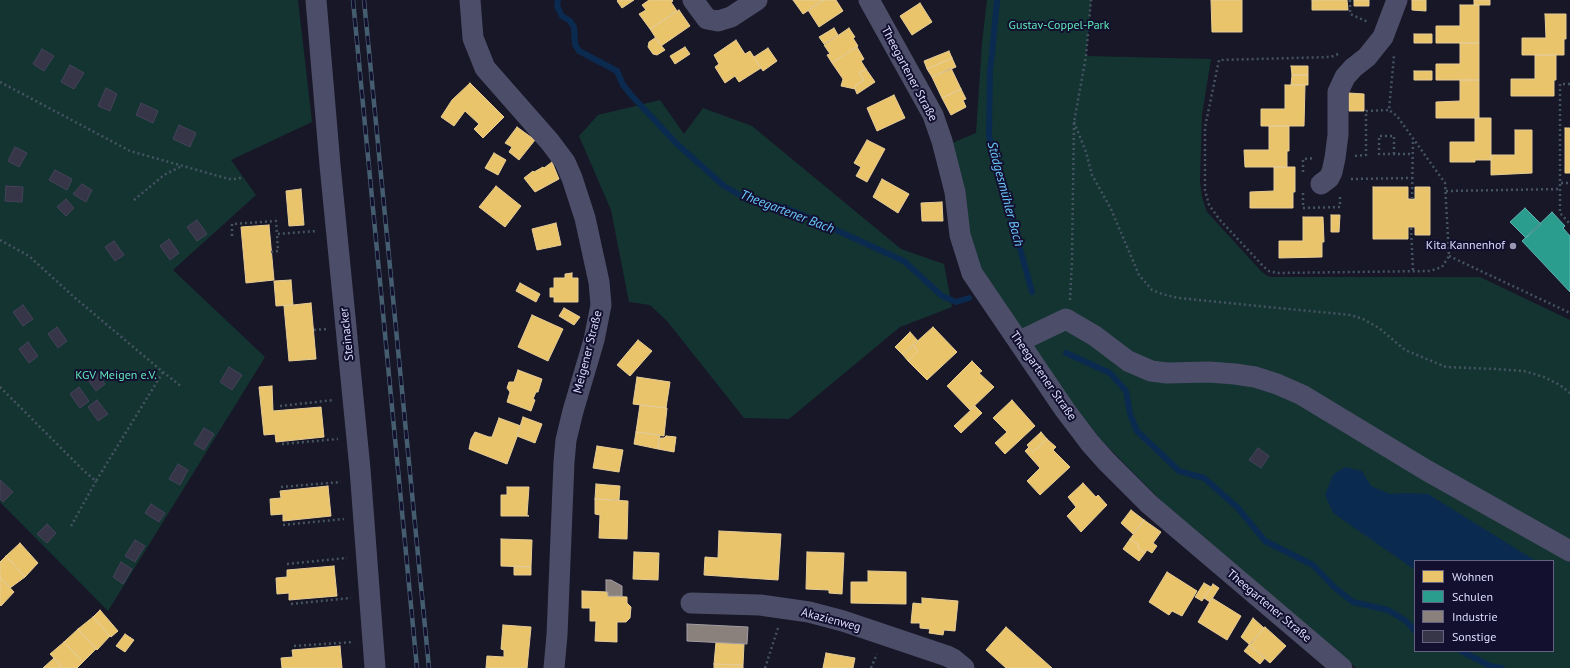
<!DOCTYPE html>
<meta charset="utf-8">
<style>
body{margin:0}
#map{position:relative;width:1570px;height:668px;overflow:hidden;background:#181727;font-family:"PT Sans",sans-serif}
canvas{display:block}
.legend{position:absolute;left:1414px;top:560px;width:140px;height:92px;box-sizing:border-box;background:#12102e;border:1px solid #646282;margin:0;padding:5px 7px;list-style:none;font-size:12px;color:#deddff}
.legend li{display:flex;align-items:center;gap:8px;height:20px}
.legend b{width:20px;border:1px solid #646282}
</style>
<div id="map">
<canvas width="1570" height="668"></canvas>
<ul class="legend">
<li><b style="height:11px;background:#e9c46a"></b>Wohnen</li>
<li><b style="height:11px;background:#2a9d8f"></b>Schulen</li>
<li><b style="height:11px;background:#8a817c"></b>Industrie</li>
<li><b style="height:11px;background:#373648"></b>Sonstige</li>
</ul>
</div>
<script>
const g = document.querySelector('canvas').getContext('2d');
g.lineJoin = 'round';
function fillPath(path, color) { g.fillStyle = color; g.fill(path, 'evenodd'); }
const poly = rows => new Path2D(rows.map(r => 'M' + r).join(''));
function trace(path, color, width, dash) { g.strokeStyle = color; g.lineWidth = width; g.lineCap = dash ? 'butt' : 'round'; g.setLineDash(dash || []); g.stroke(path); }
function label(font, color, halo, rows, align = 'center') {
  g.font = font + ' "PT Sans",sans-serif'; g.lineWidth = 4; g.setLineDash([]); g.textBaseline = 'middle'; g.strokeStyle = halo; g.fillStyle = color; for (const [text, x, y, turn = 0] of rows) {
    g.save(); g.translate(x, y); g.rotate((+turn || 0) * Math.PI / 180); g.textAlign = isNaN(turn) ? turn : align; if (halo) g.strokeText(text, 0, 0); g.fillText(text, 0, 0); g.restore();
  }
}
const green = poly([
 [0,0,298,0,312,122,231,160,256,195,173,270,265,357,108,611,0,502],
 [987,0,1091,0,1086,56,1211,59,1202,115,1200,181,1202,197,1207,212,1262,272,1266,275,1271,277,1480,277,1570,320,1570,668,1356,668,1177,517,1101,440,1040,361,985,280,968,236,952,143,976,133,982,43],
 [1415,561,1553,561,1553,651,1415,651],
 [660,100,684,134,703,108,752,126,901,249,944,264,952,307,900,327,789,419,744,418,667,321,650,305,629,302,611,210,579,136,598,115]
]);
const water = poly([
 [1345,467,1362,471,1371,486,1390,494,1406,493,1428,494,1536,561,1415,561,1415,570,1333,513,1325,495,1333,475]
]);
const homes = poly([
 [618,0,634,0,622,8,617,1,618,0],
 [649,0,672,0,673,1,671,2,677,11,650,29,639,14,646,10,642,5,649,0],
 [793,0,824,0,803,14,793,0],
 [824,0,836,0,843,11,819,27,808,10,824,0],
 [1211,0,1242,0,1242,32,1212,32,1211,0],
 [1312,0,1347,0,1348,10,1312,10,1312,0],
 [1354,0,1369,0,1369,6,1354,6,1354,0],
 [1412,0,1426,0,1426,11,1412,10,1412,0],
 [1474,0,1490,0,1490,5,1474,5,1474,0],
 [920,3,932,22,912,35,900,16,920,3],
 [1460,5,1479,5,1479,43,1436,43,1436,26,1460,26,1460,5],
 [679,10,690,26,661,46,650,29,679,10],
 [1545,14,1566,14,1566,39,1564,39,1564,55,1522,55,1522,38,1546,38,1545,14],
 [834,28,838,35,824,44,819,37,834,28],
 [849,28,855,37,853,38,858,46,832,63,827,55,830,54,824,45,849,28],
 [1414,34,1432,34,1432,43,1414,43,1414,34],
 [655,38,665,50,657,55,653,54,648,47,649,42,655,38],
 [736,40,745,54,750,51,761,68,739,82,735,76,725,83,715,67,719,64,714,55,736,40],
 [1460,43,1479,43,1479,80,1436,80,1436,64,1460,64,1460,43],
 [685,47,690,54,675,64,670,56,685,47],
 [857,47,864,59,861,61,866,69,859,73,864,80,856,85,855,89,841,86,843,79,832,63,857,47],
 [768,48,777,61,763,71,754,57,768,48],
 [949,51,952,58,927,69,924,61,949,51],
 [1535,55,1556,55,1556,80,1554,80,1554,96,1511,96,1511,79,1535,79,1535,55],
 [952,58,956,67,932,77,927,69,952,58],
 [1291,66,1308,66,1308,75,1292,75,1291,66],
 [951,68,961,89,942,98,932,77,951,68],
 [866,69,875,82,857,94,855,89,856,85,864,80,859,73,866,69],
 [1414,71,1432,71,1432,80,1414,80,1414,71],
 [1292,75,1308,75,1308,85,1291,85,1292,75],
 [1460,80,1479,80,1479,118,1436,118,1436,102,1460,101,1460,80],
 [470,83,504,117,483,138,474,129,479,124,465,111,454,126,441,117,452,100,470,83],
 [1285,85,1305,85,1304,126,1261,126,1261,109,1285,109,1285,85],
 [961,89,966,99,963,100,966,107,951,115,942,98,961,89],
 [1349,93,1364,94,1364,111,1349,111,1349,93],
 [894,95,905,118,877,131,867,108,894,95],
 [1475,118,1491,118,1491,160,1475,160,1475,162,1450,162,1450,142,1475,142,1475,118],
 [1269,126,1289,126,1289,151,1287,151,1287,167,1245,167,1244,150,1269,150,1269,126],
 [517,127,535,140,519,160,509,152,512,147,505,143,517,127],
 [1565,128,1570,128,1570,173,1565,173,1565,128],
 [1515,130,1532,130,1532,173,1491,175,1491,155,1515,155,1515,130],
 [867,140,885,149,867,182,856,176,861,167,854,163,867,140],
 [494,153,506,160,498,175,485,168,494,153],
 [552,162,559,179,535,192,524,178,533,171,534,172,543,167,544,168,552,162],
 [1274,167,1295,167,1295,192,1293,192,1293,208,1250,208,1250,192,1274,191,1274,167],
 [882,179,909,194,898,213,873,197,882,179],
 [496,186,521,206,505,227,479,207,496,186],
 [1373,187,1408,187,1408,199,1415,199,1415,187,1430,187,1430,235,1415,235,1415,227,1408,227,1408,239,1373,239,1373,187],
 [301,189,304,225,289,226,286,191,301,189],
 [942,202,943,221,922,221,921,203,942,202],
 [1331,215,1340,215,1339,232,1331,232,1331,215],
 [1303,217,1323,217,1324,242,1322,242,1322,257,1279,258,1279,241,1303,241,1303,217],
 [556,223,561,245,537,250,532,229,556,223],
 [269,225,274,280,246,283,241,227,269,225],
 [572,273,572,278,578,278,578,302,554,302,554,297,550,297,550,288,554,288,554,278,565,278,565,274,572,273],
 [291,280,293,305,276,306,274,281,291,280],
 [520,283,540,294,536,302,516,291,520,283],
 [311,303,316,359,289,361,284,306,311,303],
 [564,308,580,317,574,325,559,316,564,308],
 [532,315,563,329,548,361,518,347,532,315],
 [933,327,957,352,927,380,908,361,918,351,913,345,933,327],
 [910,332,918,341,903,355,895,347,910,332],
 [638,340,652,351,630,376,617,365,638,340],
 [913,345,918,351,908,361,903,355,913,345],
 [972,361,982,371,979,373,994,387,970,410,947,386,972,361],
 [518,370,542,379,538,392,536,392,533,399,535,400,531,411,507,402,510,392,507,388,509,382,514,382,518,370],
 [637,377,670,382,666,408,633,404,637,377],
 [272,386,273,411,321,407,324,437,276,442,275,434,264,435,259,387,272,386],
 [1012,400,1035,426,1005,454,995,443,1007,432,993,418,1012,400],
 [640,405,667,408,664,436,636,432,640,405],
 [975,406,982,413,961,433,954,426,975,406],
 [523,417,542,424,535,443,517,436,523,417],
 [499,418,521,426,507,464,469,449,471,439,475,432,489,437,492,437,499,418],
 [636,432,660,435,658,449,634,444,636,432],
 [1041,432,1047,439,1033,452,1027,445,1041,432],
 [666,436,676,437,674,452,658,449,659,438,664,438,666,436],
 [1047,439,1056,447,1053,450,1070,467,1040,495,1027,481,1040,468,1025,451,1029,447,1033,452,1047,439],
 [597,446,623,450,619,472,593,468,597,446],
 [1083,483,1096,497,1098,495,1107,505,1081,532,1067,516,1076,507,1068,497,1083,483],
 [596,484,620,486,619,500,595,499,596,484],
 [328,486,331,516,283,521,283,514,271,515,270,499,281,498,280,491,328,486],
 [507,487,529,487,527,515,529,516,501,516,501,495,507,495,507,487],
 [595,499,628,501,627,539,599,538,600,515,595,514,595,499],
 [1131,510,1144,520,1133,534,1121,523,1131,510],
 [1144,520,1161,532,1153,543,1157,546,1152,553,1147,550,1145,553,1137,547,1139,545,1130,539,1144,520],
 [719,531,781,534,778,580,704,575,705,557,718,558,719,531],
 [501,539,532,540,531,567,501,566,501,539],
 [1130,539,1139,545,1137,547,1145,553,1139,561,1123,549,1130,539],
 [20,543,38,563,25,577,6,556,20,543],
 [634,552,659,553,658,580,633,579,634,552],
 [807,552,844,553,842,594,829,593,829,590,806,589,807,552],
 [6,556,25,577,10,588,0,577,0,562,6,556],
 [334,566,337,596,289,600,289,593,277,594,276,578,287,577,287,570,334,566],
 [514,566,531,567,531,575,514,575,514,566],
 [868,571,906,572,906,604,851,603,851,582,868,582,868,571],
 [1167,572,1197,591,1182,616,1172,611,1169,615,1149,602,1167,572],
 [0,577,14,592,1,606,0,605,0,577],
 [1204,583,1211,587,1202,601,1195,597,1204,583],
 [1213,584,1219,588,1210,602,1204,598,1213,584],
 [582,591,608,592,608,596,627,597,627,603,631,607,630,618,626,622,617,622,617,642,595,641,596,621,590,621,590,608,582,608,582,591],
 [922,598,958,601,955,631,944,630,943,635,929,633,930,629,920,628,920,623,911,623,913,603,922,604,922,598],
 [1212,598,1241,616,1227,640,1198,622,1212,598],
 [100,610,118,631,111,637,93,617,100,610],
 [93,617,110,636,97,650,78,629,93,617],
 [1253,618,1264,628,1250,645,1241,637,1253,618],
 [503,625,531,627,527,668,486,668,487,656,504,657,504,650,501,649,503,625],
 [1006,627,1052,668,1006,668,986,650,1006,627],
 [1265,627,1286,646,1270,663,1249,645,1265,627],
 [78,629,96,649,83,662,64,642,78,629],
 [125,634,134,640,125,652,116,646,125,634],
 [64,642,83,662,77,668,63,668,50,654,64,642],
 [716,642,744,644,743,665,714,664,716,642],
 [1249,645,1265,658,1260,664,1244,651,1249,645],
 [340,646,342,668,282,668,281,658,293,657,292,650,340,646],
 [826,653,855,658,853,668,823,668,826,653],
 [54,658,63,668,43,668,54,658],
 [714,664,743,665,743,668,714,668,714,664]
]);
const schools = poly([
 [1525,208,1541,224,1526,238,1510,222,1525,208],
 [1552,212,1565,226,1563,228,1570,236,1570,292,1522,241,1552,212]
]);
const industry = poly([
 [606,580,611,580,622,586,622,596,608,596,608,592,606,592,606,580],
 [687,624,748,627,747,644,687,641,687,624]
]);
const stream = poly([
 [558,0,557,6,562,16,570,21,574,27,575,44,579,51,617,71,623,85,632,96,677,144,724,186,745,198,786,208,803,215,904,261,942,296,956,302,969,298],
 [997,0,992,54,990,70,989,136,1032,292],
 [1066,353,1110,373,1126,391,1130,414,1137,431,1179,471,1204,478,1237,507,1265,541,1313,565,1334,587,1353,602,1388,610,1406,621,1415,631],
 [1461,651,1490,666,1502,668]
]);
const building = poly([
 [42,49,54,56,44,71,33,64,42,49],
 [70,65,84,73,74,89,61,82,70,65],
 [106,88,117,94,110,111,98,106,106,88],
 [141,103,158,111,153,123,136,115,141,103],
 [179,125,196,133,190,147,173,139,179,125],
 [15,147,27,153,19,167,8,161,15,147],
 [55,170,72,179,67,190,49,180,55,170],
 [82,184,92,190,86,202,73,194,82,184],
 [6,186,23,187,22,202,5,201,6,186],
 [66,199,74,208,66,216,57,207,66,199],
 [197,220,207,234,197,241,187,227,197,220],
 [169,239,179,253,170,260,160,246,169,239],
 [114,241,124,255,115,261,105,247,114,241],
 [23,305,33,319,23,326,13,312,23,305],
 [57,327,67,341,58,348,48,334,57,327],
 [28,342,38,356,29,363,19,349,28,342],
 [229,367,242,375,232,390,220,382,229,367],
 [95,370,105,384,96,391,86,377,95,370],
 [79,387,89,401,80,408,70,394,79,387],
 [97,400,108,414,98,421,88,407,97,400],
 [204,428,214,434,204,450,194,444,204,428],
 [1258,448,1269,456,1261,468,1249,460,1258,448],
 [178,464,188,470,180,485,169,479,178,464],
 [0,480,13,492,3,502,0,499,0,480],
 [151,504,165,513,159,522,145,513,151,504],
 [47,524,56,533,47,543,37,534,47,524],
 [135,540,145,546,135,562,125,556,135,540],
 [121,562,132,569,123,584,113,577,121,562]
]);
const path = poly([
 [1350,0,1350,14,1368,22],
 [1338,54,1331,57,1219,60,1205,127,1205,190,1209,205,1220,220,1264,267,1269,271,1277,273,1430,271,1442,267,1449,256,1445,183,1397,116,1389,110],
 [0,82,130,151,229,179,237,179,243,177],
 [1570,84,1560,84,1560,213,1570,224],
 [1074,122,1086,152,1092,175,1111,209,1139,275,1152,290,1162,294,1178,298,1350,315,1363,319,1379,328,1405,350,1446,367,1495,369,1524,371,1544,377,1560,385,1570,393],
 [1394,154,1394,136,1379,136,1379,154,1413,154],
 [1355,156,1366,155,1366,111,1389,110,1394,56],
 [1303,172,1303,159,1315,158],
 [1351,179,1412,178],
 [1561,183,1570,183],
 [1446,191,1561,189],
 [1303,193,1303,208,1340,207,1340,195],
 [1412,199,1413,139],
 [134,200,164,175,182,166],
 [1411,228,1413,271],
 [232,236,232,224,276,221,277,234],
 [0,240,29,256,74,297,163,372,182,387],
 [271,252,278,251,277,234,317,231],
 [1449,256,1570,313],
 [1070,300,1072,261,1074,122,1086,56,1091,0],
 [314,330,326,329],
 [0,387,84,471,96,481,163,372],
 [280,406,334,400],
 [282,444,338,439],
 [281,487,341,482],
 [283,525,344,519],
 [71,526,96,481],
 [287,564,347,558],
 [291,604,351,598],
 [294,646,354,642],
 [765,668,778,628],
 [871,668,877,654]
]);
const minor = poly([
 [316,0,330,165,360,469,375,668],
 [470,0,473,38,485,68,550,142,565,162,572,178,585,218,599,282,601,305,594,340,573,411,566,440,564,462,557,635,554,668],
 [693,0,707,19,718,21,731,17,757,0],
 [869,0,933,115,942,141,955,192,960,235,972,273,1065,410,1090,443,1106,461,1149,504,1342,668],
 [1321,184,1329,178,1332,172,1335,158,1338,135,1338,92,1345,77,1353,68,1367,57,1383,37,1397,0],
 [1020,341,1066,319,1095,336,1128,361,1151,371,1167,373,1209,372,1235,374,1255,377,1277,384,1302,395,1426,470,1570,551],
 [691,603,760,605,809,612,843,621,947,656,953,659,964,668]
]);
const rail = poly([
 [353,0,417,668],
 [364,0,429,668]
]);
const markers = [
 [1513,246,4,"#9998b3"]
];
const parkNames = [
 ["Gustav-Coppel-Park",1059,26],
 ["KGV Meigen e.V.",116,376]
];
const streetNames = [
 ["Theegartener Straße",909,74,62],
 ["Steinacker",347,334,-96],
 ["Meigener Straße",588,352,-76],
 ["Theegartener Straße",1043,376,55],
 ["Theegartener Straße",1269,606,40],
 ["Akazienweg",831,620,15]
];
const poiNames = [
 ["Kita Kannenhof",1505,246]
];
const waterNames = [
 ["Städgesmühler Bach",1005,194,75],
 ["Theegartener Bach",787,212,21]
];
fillPath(green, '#143431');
fillPath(water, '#0b2a4f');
fillPath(homes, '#e9c46a');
trace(homes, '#e6cc97', 1);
fillPath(schools, '#2a9d8f');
trace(schools, '#60b0b1', 1);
fillPath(industry, '#8a817c');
trace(industry, '#a39da3', 1);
trace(stream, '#0b2a4f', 6);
fillPath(building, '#373648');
trace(building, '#44425a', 1);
trace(path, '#445462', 2.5, [2, 3]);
trace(minor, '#4c4d68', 21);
trace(rail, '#455e6f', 4.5);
trace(rail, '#12102e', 3, [9]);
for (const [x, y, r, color] of markers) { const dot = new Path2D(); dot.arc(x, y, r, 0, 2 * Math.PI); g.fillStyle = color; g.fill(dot); trace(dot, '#12102e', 1.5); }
label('12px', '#61e7b8', '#12102e', parkNames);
label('12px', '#deddff', '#12102e', streetNames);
label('12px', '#deddff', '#12102e', poiNames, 'right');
label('italic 13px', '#6bcaff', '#12102e', waterNames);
</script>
